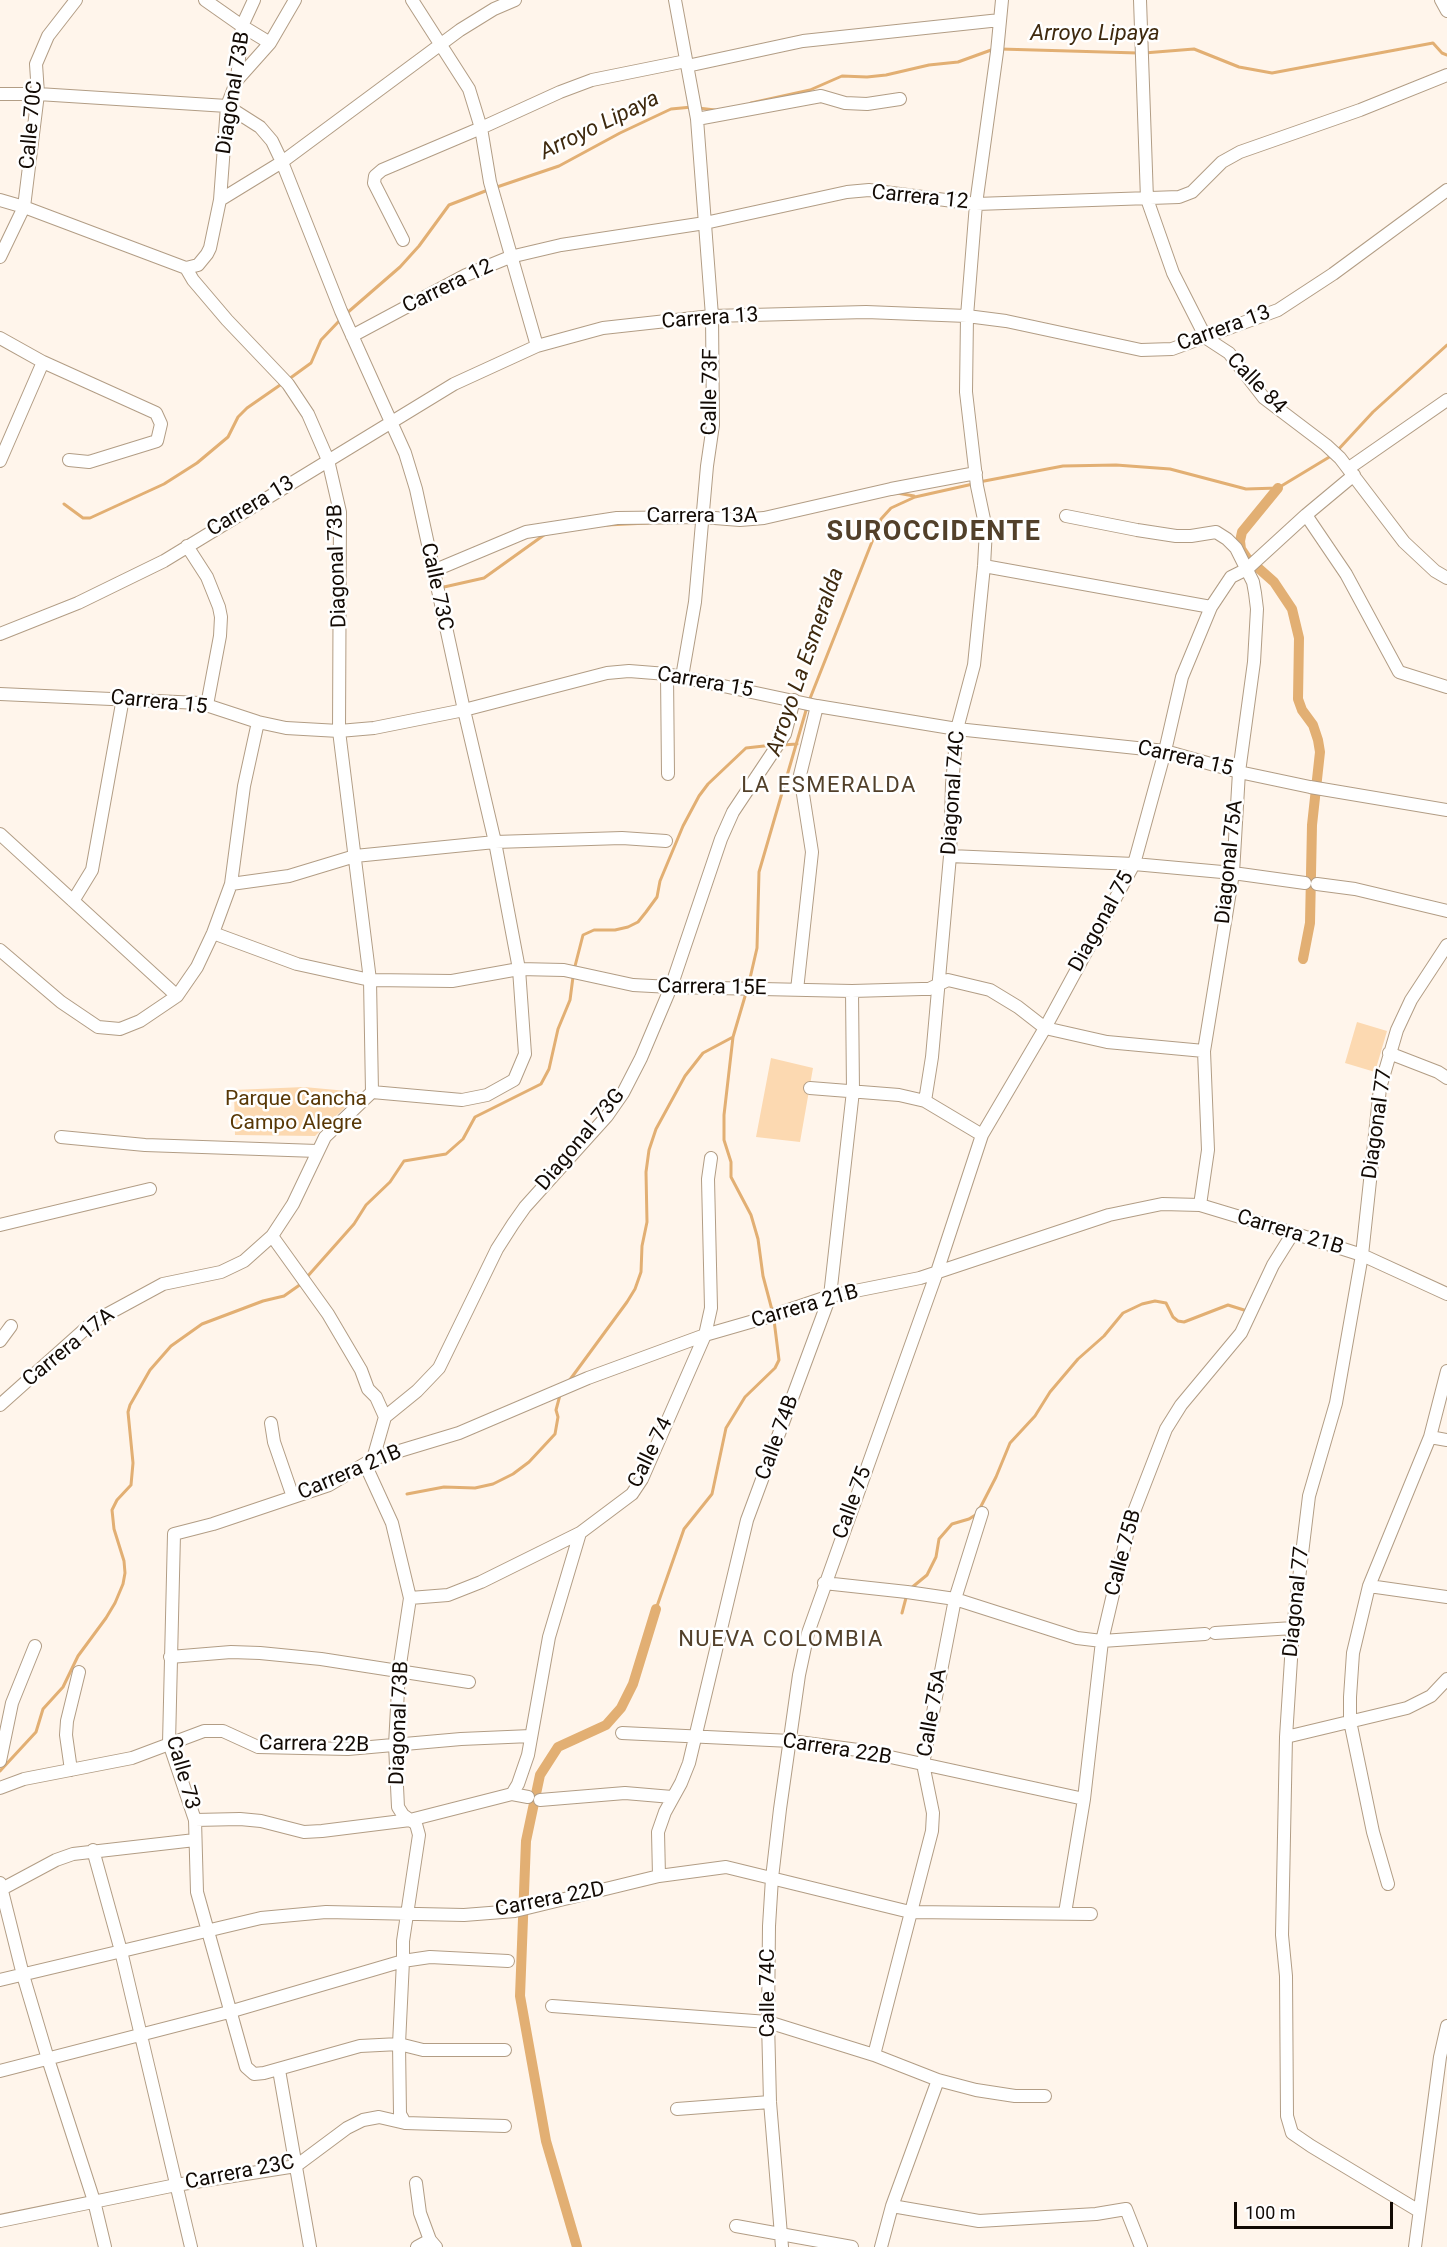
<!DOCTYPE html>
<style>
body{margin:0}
#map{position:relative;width:1447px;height:2247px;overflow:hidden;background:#fff5eb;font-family:Roboto,sans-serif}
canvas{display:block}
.scale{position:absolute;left:1234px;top:2202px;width:159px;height:27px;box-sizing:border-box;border:3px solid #120a04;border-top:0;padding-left:8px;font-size:18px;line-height:21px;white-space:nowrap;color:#120a04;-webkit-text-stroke:4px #fff;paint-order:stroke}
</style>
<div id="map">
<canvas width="1447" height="2247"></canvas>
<div class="scale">100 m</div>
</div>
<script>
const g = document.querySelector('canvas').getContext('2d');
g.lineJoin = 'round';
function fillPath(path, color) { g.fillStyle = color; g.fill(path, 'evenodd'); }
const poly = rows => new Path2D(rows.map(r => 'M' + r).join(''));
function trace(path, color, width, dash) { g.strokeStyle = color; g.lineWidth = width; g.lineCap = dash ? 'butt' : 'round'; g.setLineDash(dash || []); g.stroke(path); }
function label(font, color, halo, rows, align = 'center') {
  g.font = font + ' Roboto,sans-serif'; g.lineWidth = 5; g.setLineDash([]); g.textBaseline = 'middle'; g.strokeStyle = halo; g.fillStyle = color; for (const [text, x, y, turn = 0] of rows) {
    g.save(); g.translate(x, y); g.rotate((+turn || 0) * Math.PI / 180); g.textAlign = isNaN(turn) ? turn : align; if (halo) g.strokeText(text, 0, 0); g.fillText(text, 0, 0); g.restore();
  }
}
const green = poly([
 [1357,1022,1387,1031,1375,1072,1345,1063],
 [771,1058,813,1068,800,1142,756,1137],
 [304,1087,358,1092,358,1095,315,1136,235,1135,234,1090]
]);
const stream = poly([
 [1000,49,1138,53],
 [1144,53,1194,49,1239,67,1272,73,1433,43,1442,53,1447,55],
 [751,103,810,90,842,76,867,77,886,75,929,65,958,62,994,49],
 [698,108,715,110],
 [494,188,559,166,620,133,671,109,692,107],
 [347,313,400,267,419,246,449,205,488,190],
 [289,379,311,363,321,340,340,320],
 [1336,452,1373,412,1447,345],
 [979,482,1063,466,1116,465,1170,469,1246,489,1278,488,1331,456],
 [897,493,914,496],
 [64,504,83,518,90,518,164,484,197,463,228,437,238,417,247,408,283,383],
 [607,525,648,523],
 [444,587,484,578,544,535],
 [809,701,881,519,891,508,915,497,973,484],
 [782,745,797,744],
 [574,970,583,935,594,930,615,930,628,927,638,922,646,912,657,897,660,881,683,826,699,796,708,784,746,748,773,745],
 [748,987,757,948,759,872,807,707],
 [746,993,733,1037,724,1115,724,1140,731,1162,731,1177,751,1215,758,1239,763,1276,772,1310],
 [307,1277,354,1224,366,1205,390,1182,404,1161,446,1154,463,1139,475,1117,541,1084,549,1069,558,1029,570,1000,573,977],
 [569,1381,627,1302,635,1289,641,1272,642,1246,647,1222,646,1172,649,1150,656,1129,685,1076,703,1053,733,1037],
 [407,1494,444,1487,475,1488,493,1484,513,1474,529,1462,555,1434,558,1417,556,1410,560,1395],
 [910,1589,927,1575,936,1557,939,1539,952,1524,969,1519,977,1514,996,1477,1010,1443,1035,1416,1050,1392,1078,1359,1104,1336,1123,1313,1142,1304,1155,1301,1166,1303,1173,1317,1178,1321,1184,1322,1228,1305,1244,1310],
 [656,1609,684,1529,712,1494,726,1428,745,1397,775,1368,779,1360,774,1320],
 [902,1613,907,1594],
 [0,1771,36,1732,43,1709,63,1687,78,1656,106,1618,115,1603,123,1584,125,1573,124,1561,114,1529,112,1510,117,1500,131,1485,133,1463,128,1412,130,1405,150,1370,171,1346,202,1324,263,1301,284,1296,301,1284]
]);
const canal = poly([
 [1278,488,1242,532,1240,541,1241,549,1247,558,1274,582,1292,609,1299,638,1298,699,1302,710,1313,725,1318,740,1320,752,1312,825,1310,923,1303,959],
 [577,2247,546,2141,520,1996,526,1841,540,1775,558,1747,606,1725,621,1708,633,1684,656,1609]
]);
const minor = poly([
 [205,0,242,26,270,43],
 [412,0,469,89,481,128,490,182,537,346],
 [675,0,697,119,712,316,713,425,707,466,695,602,682,677],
 [1140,0,1147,199,1173,273,1206,338,1229,353,1264,398,1326,445,1340,458,1404,542,1435,571,1447,578],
 [1441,0,1447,11],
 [687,66,803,41,1000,20],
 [237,80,270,43,295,0],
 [0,94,38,94,227,106,260,127,272,141,282,162,341,311,405,453,416,489,464,710,495,842,519,969,525,1054,514,1080,487,1095,462,1100,372,1092],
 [697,119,821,96,845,103,867,104,900,99],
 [0,200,24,207,186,268],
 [220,200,282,162,460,30,494,9,515,0],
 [403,240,374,183,375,176,382,170,481,128,560,92,592,80,686,61],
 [0,257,24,207,38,94,36,64,48,36,76,0],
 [186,268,193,280,227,320,288,384,308,414,328,460,340,512,339,731,370,980,372,1092],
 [186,268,198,265,207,254,210,248,220,200,227,106,237,80,242,26,254,0],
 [352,336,466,275,510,257,561,245,705,223,847,192,869,190,976,204,1179,197,1192,192,1222,162,1240,152,1360,110,1447,75],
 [0,338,43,362,156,413,161,424,157,441,89,462,69,460],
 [0,461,43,362],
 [1349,468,1447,400],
 [1306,515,1346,574,1399,672,1447,687],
 [1066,516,1137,530,1176,536,1191,536,1216,532,1227,539,1236,548,1253,582,1255,593,1257,609,1254,662,1239,772,1233,873,1204,1051,1208,1150,1200,1205],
 [187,546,207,577,219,607,221,617,220,636,207,705],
 [984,566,1211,607],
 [433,571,526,532,617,518,702,517,740,520,764,518,891,489,976,473],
 [0,634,78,603,164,561,454,384,537,346,603,328,712,316,866,312,967,316,1006,321,1141,350,1172,349,1278,310,1333,274,1447,190],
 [667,674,668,774],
 [0,694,200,703,258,722,286,728,339,731,374,728,464,710,607,673,629,671,667,674,817,706,957,729,1165,751,1239,772,1310,787,1447,810],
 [0,834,177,996],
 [950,856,1134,864,1233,873,1305,883],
 [231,884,289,876,355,856,495,842,622,838,666,841],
 [1317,884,1355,889,1447,911],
 [73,901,92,870,123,698],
 [213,933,297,964,370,980,452,981,519,969,564,970,633,985,671,987,852,991,922,989,929,989,948,980,990,990,1018,1007,1045,1028,1107,1042,1204,1051],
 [0,950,61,1002,98,1027,120,1029,140,1021,177,996,197,967,213,933,231,884,244,786,258,722],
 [797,990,812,852,800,775,817,706],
 [1389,1053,1438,1072,1447,1078],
 [810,1088,899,1095,925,1101,982,1135],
 [925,1101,932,1057,950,856,952,784,957,729,974,665,984,566,986,529,977,486,966,392,967,316,976,204,997,52,1002,0],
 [61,1137,145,1145,317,1151],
 [0,1225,150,1189],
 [272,1236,328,1314,361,1370,368,1389,376,1397,385,1417],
 [0,1341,11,1326],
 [0,1405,93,1322,163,1284,221,1272,244,1261,272,1236,293,1204,325,1137,372,1092],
 [271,1423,274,1442,293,1497],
 [1430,1437,1447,1440],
 [373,1459,385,1417,417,1391,439,1368,497,1249,513,1224,525,1207,607,1116,623,1093,641,1058,671,987,721,839,733,812,785,734,794,700],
 [365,1464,392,1523,410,1598,399,1671,395,1745,398,1807,403,1815,416,1824,419,1835,403,1941,403,1961,399,2044,400,2114,405,2123],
 [824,1583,907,1592,955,1599,1077,1638,1102,1641,1205,1634],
 [1369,1586,1447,1597],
 [410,1598,448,1595,481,1582,580,1533],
 [1215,1633,1293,1628],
 [170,1657,231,1652,260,1653,321,1659,469,1682],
 [622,1733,791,1741,858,1750,1084,1799],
 [1286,1737,1407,1708,1431,1696,1447,1679],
 [0,1761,12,1703,35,1646],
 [71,1770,66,1735,67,1721,79,1672],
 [0,1788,24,1779,132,1758,204,1731,223,1731,258,1747,348,1749,461,1739,531,1736],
 [512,1794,518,1784,528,1755,549,1637,580,1533,632,1494,642,1479,705,1335,711,1308,708,1179,711,1158],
 [540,1800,625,1793,672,1797],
 [195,1820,240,1819,261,1821,304,1832,322,1831,410,1820,512,1794,528,1797],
 [93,1850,121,1951,191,2247],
 [659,1876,658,1832,665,1812,681,1783,689,1763,747,1520,830,1296,853,1091,852,991],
 [0,1883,23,1975,48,2059,94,2201,105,2247],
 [1388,1884,1373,1832,1350,1721,1350,1697,1353,1653,1369,1586,1430,1437,1447,1371],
 [0,1890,56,1860,73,1854,195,1840],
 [1065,1913,1084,1799,1102,1641,1130,1522,1166,1429,1181,1405,1241,1333,1273,1265,1293,1233],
 [0,1980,261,1918,326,1912,464,1915,515,1911,659,1876,726,1867,910,1912,1091,1914],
 [552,2006,768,2022,874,2055,938,2080,976,2090,1015,2096,1045,2096],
 [505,2050,423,2050,399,2044,360,2046,264,2073,254,2074,246,2067,197,1892,195,1820,169,1743,174,1534,213,1524,329,1485,373,1459,459,1433,588,1378,705,1335,771,1316,830,1296,920,1278,1109,1215,1162,1204,1200,1205,1293,1233,1362,1255,1447,1294],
 [874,2055,932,1831,933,1813,923,1764,955,1599,982,1513],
 [279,2070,310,2247],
 [0,2071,229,2012,403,1961,430,1957,508,1961],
 [677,2109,770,2102],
 [416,2183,420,2213,430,2240,436,2247],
 [892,2206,979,2221,1096,2214,1126,2209,1141,2247],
 [1419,2211,1311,2146,1292,2133,1287,2116,1286,1976,1282,1935,1286,1737,1293,1628,1309,1496,1336,1403,1362,1255,1380,1088,1397,1030,1411,1000,1447,945],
 [0,2221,176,2185,296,2166,347,2128,363,2120,379,2117,405,2123,505,2126],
 [736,2226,852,2247],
 [417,2247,430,2240],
 [782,2247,770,2102,768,2022,769,1926,772,1878,780,1809,799,1675,808,1633,937,1272,982,1135,1045,1028,1134,864,1165,751,1182,677,1211,607,1231,577,1247,569,1306,515,1354,475],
 [881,2247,892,2206,938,2080],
 [1415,2247,1440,2057,1447,2026]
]);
const streetNames = [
 ["Diagonal 73B",234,93,-81],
 ["Calle 70C",32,125,-85],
 ["Carrera 12",920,198,6],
 ["Carrera 12",448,287,-26],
 ["Carrera 13",710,319,-4],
 ["Carrera 13",1224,329,-20],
 ["Calle 84",1256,384,46],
 ["Calle 73F",711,392,-89],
 ["Carrera 13",251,507,-31],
 ["Carrera 13A",702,517],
 ["Diagonal 73B",338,566,-92],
 ["Calle 73C",436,587,78],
 ["Carrera 15",705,683,10],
 ["Carrera 15",159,703,6],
 ["Carrera 15",1185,759,13],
 ["Diagonal 74C",954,793,-86],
 ["Diagonal 75A",1230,862,-84],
 ["Diagonal 75",1102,922,-61],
 ["Carrera 15E",712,988,1],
 ["Diagonal 77",1378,1124,-82],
 ["Diagonal 73G",581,1140,-50],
 ["Carrera 21B",1290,1233,17],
 ["Carrera 21B",805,1307,-16],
 ["Carrera 17A",69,1348,-39],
 ["Calle 74B",778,1438,-70],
 ["Calle 74",651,1453,-64],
 ["Carrera 21B",350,1473,-23],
 ["Calle 75",853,1503,-70],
 ["Calle 75B",1124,1553,-75],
 ["Diagonal 77",1297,1602,-84],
 ["Calle 75A",933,1713,-80],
 ["Diagonal 73B",400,1723,-88],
 ["Carrera 22B",314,1745,1],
 ["Carrera 22B",837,1750,9],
 ["Calle 73",182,1773,74],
 ["Carrera 22D",550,1900,-11],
 ["Calle 74C",769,1993,-90],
 ["Carrera 23C",240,2173,-11]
];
const parkNames = [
 ["Parque Cancha",296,1100],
 ["Campo Alegre",296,1124]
];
const waterNames = [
 ["Arroyo Lipaya",1095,34],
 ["Arroyo Lipaya",600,126,-26],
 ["Arroyo La Esmeralda",806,662,-71]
];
const neighbourhoodNames = [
 ["LA ESMERALDA",829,786],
 ["NUEVA COLOMBIA",781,1640]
];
const districtNames = [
 ["SUROCCIDENTE",934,533]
];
fillPath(green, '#fcd9b1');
trace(stream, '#e2af73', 3);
trace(canal, '#e2af73', 10);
trace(minor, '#b29d85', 14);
trace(minor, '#fff', 12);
label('21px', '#120a04', '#fff', streetNames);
label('21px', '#583705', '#fff', parkNames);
label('italic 22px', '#3e290e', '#fff', waterNames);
g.letterSpacing = '1.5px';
label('22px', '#52402a', '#fff', neighbourhoodNames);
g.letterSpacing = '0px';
g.letterSpacing = '1.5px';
label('bold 27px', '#52402a', '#fff', districtNames);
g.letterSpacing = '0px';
</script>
